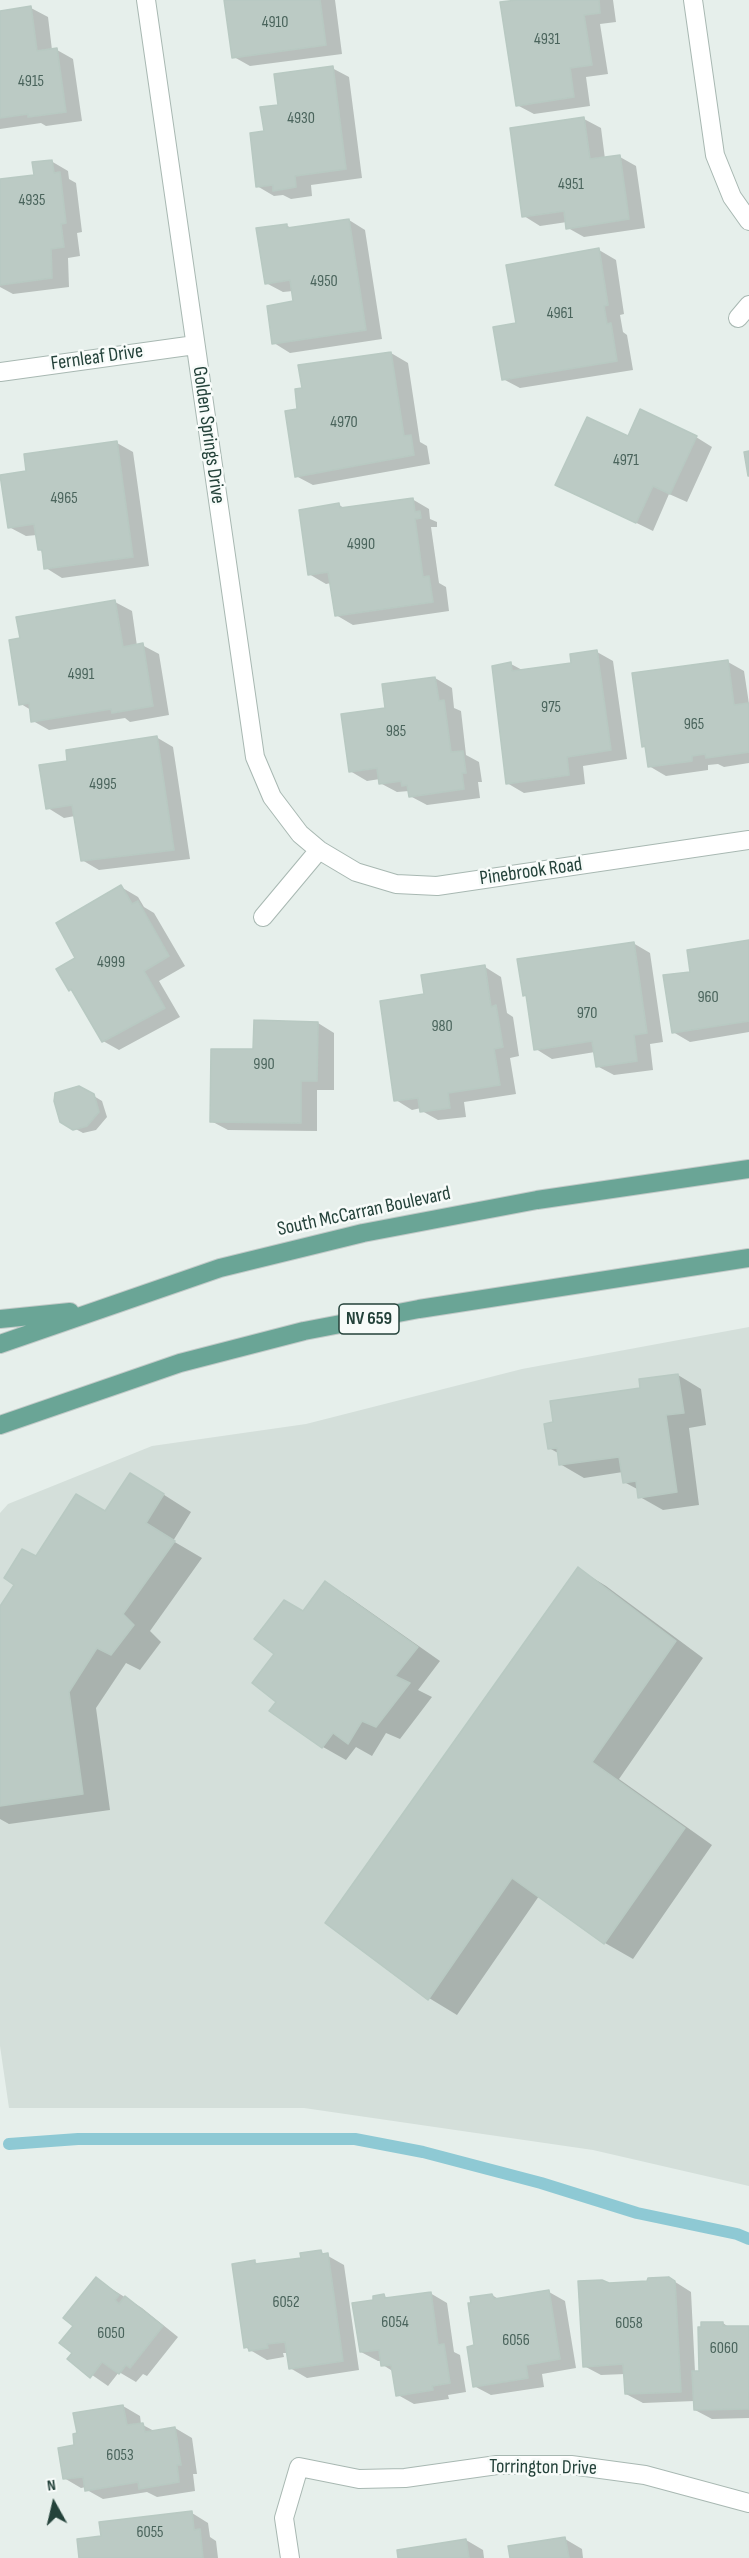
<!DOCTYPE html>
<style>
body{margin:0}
#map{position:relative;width:749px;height:2558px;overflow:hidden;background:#e6efeb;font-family:"Sofia Sans Condensed",sans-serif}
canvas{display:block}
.north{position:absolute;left:24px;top:2474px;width:60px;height:60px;-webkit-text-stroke:4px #f7fbf9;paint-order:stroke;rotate:352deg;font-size:16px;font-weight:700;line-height:24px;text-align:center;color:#24423a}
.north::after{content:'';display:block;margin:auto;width:21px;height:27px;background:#24423a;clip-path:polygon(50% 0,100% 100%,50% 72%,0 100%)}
</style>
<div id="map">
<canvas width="749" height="2558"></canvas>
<div class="north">N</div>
</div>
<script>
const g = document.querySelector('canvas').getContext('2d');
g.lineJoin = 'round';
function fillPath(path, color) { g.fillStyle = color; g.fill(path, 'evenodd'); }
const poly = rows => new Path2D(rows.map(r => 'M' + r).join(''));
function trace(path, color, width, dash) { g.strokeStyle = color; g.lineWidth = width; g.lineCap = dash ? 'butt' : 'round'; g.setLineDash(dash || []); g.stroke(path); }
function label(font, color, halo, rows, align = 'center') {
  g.font = font + ' "Sofia Sans Condensed",sans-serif'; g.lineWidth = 5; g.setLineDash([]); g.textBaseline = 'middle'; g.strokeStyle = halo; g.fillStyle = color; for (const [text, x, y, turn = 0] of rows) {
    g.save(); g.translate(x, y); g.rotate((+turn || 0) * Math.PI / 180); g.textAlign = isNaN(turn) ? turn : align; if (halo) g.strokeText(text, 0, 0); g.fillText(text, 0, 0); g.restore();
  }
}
const built = poly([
 [749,1327,749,2186,593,2150,304,2108,9,2108,0,2046,0,1513,8,1504,152,1446,306,1424,522,1369]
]);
const shadow = poly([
 [226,0,335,0,342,54,250,66,234,57],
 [528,0,613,0,616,22,600,24,608,74,586,77,590,106,534,114,517,105],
 [31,8,48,17,52,50,57,50,73,59,82,121,46,126,41,123,0,129,0,137,0,12],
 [332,68,349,77,362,178,311,185,312,196,291,199,283,195,274,196,257,186,265,133,280,106],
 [584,119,601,128,605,159,620,157,636,166,645,228,584,237,568,228,567,222,540,226,524,216],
 [51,161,68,171,69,179,76,183,82,232,77,233,80,256,68,258,69,287,13,294,0,287,0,181,36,176],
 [349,220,365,230,382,339,290,353,274,343,295,303,293,291,283,292,266,283,286,225,293,229],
 [599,250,616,260,624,314,620,315,623,332,627,335,633,370,520,388,503,379,517,324],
 [391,353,408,363,420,442,427,446,430,464,313,485,296,476,299,410],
 [696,437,712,447,687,502,669,494,653,531,557,484,628,438],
 [117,443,133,452,149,566,62,578,46,568,37,535,26,536,9,527,28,472],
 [412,499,429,509,430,519,437,522,437,527,431,527,439,583,446,587,449,611,353,625,336,615,331,583,326,584,309,574,339,505,346,509],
 [115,602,132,611,137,646,142,645,159,654,169,715,130,722,125,718,49,730,33,721,31,710,21,704,22,639],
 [597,652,613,661,627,759,583,766,585,784,524,793,507,783,511,664,524,671,573,664],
 [728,662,744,671,749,704,749,763,724,767,718,764,708,765,708,770,666,776,649,766,647,748,644,746],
 [435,678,452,688,454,708,461,711,466,755,479,762,482,782,478,782,480,798,427,805,410,796,409,791,397,792,380,783,380,779,367,781,350,771,387,709],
 [156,737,173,747,190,859,99,870,82,860,75,816,64,818,48,808,69,763],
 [121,887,138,897,144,907,154,913,185,966,159,981,180,1017,119,1050,103,1041,75,993,70,990],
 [749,942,749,1032,690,1042,673,1032,692,973],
 [633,943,650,953,663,1042,650,1044,653,1070,614,1075,597,1066,595,1052,552,1059,536,1049,528,997,525,995],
 [485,967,501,977,507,1013,513,1017,519,1056,510,1058,516,1094,464,1102,466,1117,438,1120,422,1111,421,1108,412,1110,396,1100,425,996],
 [318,1023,334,1033,334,1090,317,1090,317,1131,228,1130,211,1121,255,1051],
 [79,1087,102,1101,107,1117,96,1130,83,1133,61,1121],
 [678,1375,701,1389,706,1425,689,1428,699,1505,663,1510,640,1497,639,1490,624,1482,623,1472,584,1478,560,1464,558,1453,549,1448,642,1390],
 [158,1491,191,1512,173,1541,202,1558,150,1631,161,1642,140,1670,126,1663,96,1708,110,1810,9,1824,0,1819,0,1609,37,1558,105,1513],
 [578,1569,606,1586,703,1658,619,1779,712,1845,633,1959,605,1943,539,1896,457,2015,429,1998],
 [326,1583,349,1597,440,1661,418,1690,432,1697,400,1739,386,1733,372,1756,356,1747,346,1760,323,1747,278,1701,303,1613],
 [321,2252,344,2265,359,2370,307,2378,290,2368,288,2353,283,2353,284,2357,267,2360,245,2347,255,2262,260,2265,302,2259],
 [669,2278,691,2292,695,2372,701,2372,723,2323,730,2328,749,2327,749,2418,712,2419,695,2410,695,2401,643,2403,626,2394,625,2374,601,2375,584,2366,609,2285,648,2283],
 [96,2279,142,2308,178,2337,147,2376,143,2374,136,2382,119,2372,108,2386,69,2359,75,2352],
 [549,2292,565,2301,576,2368,542,2374,544,2387,491,2395,474,2386,476,2346,472,2304,492,2295,500,2300],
 [430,2293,447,2303,454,2352,460,2355,466,2392,448,2395,449,2399,414,2404,398,2395,394,2372,383,2365,382,2361,378,2361,361,2352,375,2301,384,2296,390,2299],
 [123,2406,140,2416,141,2424,156,2432,175,2428,192,2438,197,2474,193,2474,195,2491,157,2497,147,2492,103,2499,87,2490,86,2487,81,2488,64,2478,76,2446],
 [192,2513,208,2523,210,2537,216,2541,218,2558,80,2558,102,2537],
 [565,2539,582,2549,583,2558,511,2558],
 [466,2540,483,2550,484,2558,400,2558]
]);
const stream = poly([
 [9,2144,78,2139,355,2139,423,2152,541,2183,637,2213,737,2234,749,2239]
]);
const building = poly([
 [224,0,320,0,326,45,232,58,224,0],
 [517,0,599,0,600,13,584,15,592,65,570,68,574,97,516,106,500,2,517,0],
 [31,6,37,51,57,48,66,112,28,117,28,114,0,118,0,11,31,6],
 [333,66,346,169,295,176,296,187,273,191,273,185,256,187,250,133,264,131,260,107,278,105,274,74,333,66],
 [584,117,590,159,620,155,629,219,566,229,564,211,522,217,510,128,584,117],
 [52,160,54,173,60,172,66,223,61,224,64,247,51,249,52,278,0,285,0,179,34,175,32,162,52,160],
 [349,219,366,330,272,344,267,306,293,301,290,280,265,284,256,228,287,224,287,228,349,219],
 [599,248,608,305,604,306,607,324,611,323,617,361,502,380,493,327,516,323,506,265,599,248],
 [391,352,404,436,411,435,414,455,295,477,285,411,297,409,295,389,302,388,298,365,391,352],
 [640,409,697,436,670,494,653,486,636,523,555,485,587,417,628,436,640,409],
 [117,441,133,557,44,569,42,550,38,550,34,524,8,528,0,475,26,471,24,454,117,441],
 [749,451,749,476,748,476,744,452,749,451],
 [413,498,415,512,420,511,421,518,415,519,423,577,429,576,433,602,335,616,328,572,308,575,299,510,339,503,340,508,413,498],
 [115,600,123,647,143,643,153,706,112,713,111,709,31,722,29,703,19,705,9,640,20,638,16,617,115,600],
 [597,650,611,750,567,757,569,775,506,784,492,666,511,662,512,671,571,663,570,654,597,650],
 [728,660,734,705,749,703,749,752,706,758,705,754,692,756,692,761,648,767,645,746,642,747,632,673,728,660],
 [435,677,439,701,444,700,451,752,463,751,466,773,462,773,464,789,409,797,407,785,402,786,401,781,379,784,377,768,349,772,341,714,385,708,382,684,435,677],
 [157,736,174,850,81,861,72,805,46,809,39,765,67,761,66,750,157,736],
 [121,885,132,904,138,901,169,956,144,971,165,1008,102,1042,71,989,69,991,56,969,75,958,56,923,121,885],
 [749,940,749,1021,672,1033,663,975,690,972,687,950,749,940],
 [634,942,647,1033,634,1035,637,1061,596,1067,592,1041,534,1050,526,995,523,996,517,959,634,942],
 [485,965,491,1007,496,1005,503,1047,494,1049,500,1085,448,1093,450,1108,420,1112,418,1098,394,1101,380,1001,424,994,421,975,485,965],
 [254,1020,318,1022,317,1081,301,1081,301,1123,210,1122,211,1049,253,1049,254,1020],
 [79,1086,94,1094,99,1112,87,1126,73,1130,60,1122,54,1101,55,1093,79,1086],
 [678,1374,684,1413,666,1415,677,1492,638,1498,636,1481,623,1483,619,1457,559,1465,557,1448,548,1449,544,1424,553,1422,550,1401,640,1388,639,1379,678,1374],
 [130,1473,164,1494,146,1523,175,1541,123,1614,134,1625,111,1655,97,1648,69,1692,83,1794,0,1806,0,1606,14,1585,4,1578,22,1549,36,1556,76,1494,105,1511,130,1473],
 [578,1567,676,1641,592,1762,685,1828,604,1944,512,1878,428,2000,325,1923,578,1567],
 [325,1581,418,1647,395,1676,410,1683,376,1727,362,1721,348,1744,333,1733,322,1748,269,1711,276,1702,252,1683,274,1654,254,1639,284,1600,303,1611,325,1581],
 [321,2250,322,2254,328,2253,343,2361,289,2369,285,2342,267,2344,268,2348,249,2351,248,2347,244,2348,232,2264,255,2260,255,2264,301,2258,300,2253,321,2250],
 [96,2277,119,2295,115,2300,119,2304,125,2296,163,2326,130,2368,126,2365,119,2374,102,2362,90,2378,67,2359,72,2353,59,2343,73,2326,63,2318,96,2277],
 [669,2277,675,2281,681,2392,625,2394,623,2364,583,2367,578,2281,602,2280,609,2283,647,2281,648,2278,669,2277],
 [549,2290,560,2359,526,2365,528,2378,473,2387,467,2347,474,2345,468,2303,471,2303,470,2297,492,2294,494,2299,549,2290],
 [431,2292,438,2345,444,2344,450,2383,432,2386,433,2390,396,2396,391,2365,381,2366,379,2350,360,2352,352,2303,373,2300,373,2296,384,2294,385,2298,431,2292],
 [701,2322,723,2322,723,2326,749,2326,749,2409,694,2410,692,2371,699,2371,698,2327,701,2327,701,2322],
 [123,2405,127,2425,143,2423,145,2432,175,2427,181,2465,177,2465,179,2482,139,2489,138,2482,85,2491,83,2477,63,2479,58,2448,74,2445,73,2434,77,2433,73,2413,123,2405],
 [192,2511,194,2530,200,2529,203,2558,79,2558,77,2539,101,2536,99,2522,192,2511],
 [565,2537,569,2558,510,2558,508,2546,565,2537],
 [466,2539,469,2558,398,2558,397,2550,466,2539]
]);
const street = poly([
 [146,0,255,757,272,797,300,834,319,850,356,872,396,884,437,886,749,840],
 [693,0,715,155,732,197,749,221],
 [738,318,749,305],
 [0,372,195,345],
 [263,917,319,850],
 [290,2558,284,2518,299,2467,359,2479,405,2478,497,2465,571,2465,645,2475,749,2503]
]);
const primary = poly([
 [0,1319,70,1312],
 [0,1344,220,1268,363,1233,537,1200,749,1169],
 [0,1425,180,1363,304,1331,419,1309,749,1258]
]);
const numberNames = [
 ["4910",275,23],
 ["4931",547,40],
 ["4915",31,82],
 ["4930",301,119],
 ["4951",571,185],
 ["4935",32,201],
 ["4950",324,282],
 ["4961",560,314],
 ["4970",344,423],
 ["4971",626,461],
 ["4965",64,499],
 ["4990",361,545],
 ["4991",81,675],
 ["975",551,708],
 ["965",694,725],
 ["985",396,732],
 ["4995",103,785],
 ["4999",111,963],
 ["960",708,998],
 ["970",587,1014],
 ["980",442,1027],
 ["990",264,1065],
 ["6052",286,2303],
 ["6054",395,2323],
 ["6058",629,2324],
 ["6050",111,2334],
 ["6056",516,2341],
 ["6060",724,2349],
 ["6053",120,2456],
 ["6055",150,2533]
];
const shields = [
 [369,1319,60]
];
const shieldNames = [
 ["NV 659",369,1319]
];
const streetNames = [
 ["Fernleaf Drive",97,358,-8],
 ["Golden Springs Drive",208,435,82],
 ["Pinebrook Road",531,872,-8],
 ["South McCarran Boulevard",364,1212,-12],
 ["Torrington Drive",543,2468,1]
];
fillPath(built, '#d4dfda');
fillPath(shadow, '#0003');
trace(stream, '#8ec9d4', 12);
fillPath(building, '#bbcac4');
trace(building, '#b8c9c2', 1.5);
trace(street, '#a8b8b2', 20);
trace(primary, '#c2cac8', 20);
trace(street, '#fff', 18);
trace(primary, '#6aa596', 18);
label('16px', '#4a645c', null, numberNames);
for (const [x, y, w] of shields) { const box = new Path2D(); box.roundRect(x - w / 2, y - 15, w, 30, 4.5); g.fillStyle = '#f7fbf9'; g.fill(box); trace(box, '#24423a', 1.5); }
label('bold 18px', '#24423a', null, shieldNames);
label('20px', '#24423a', '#f7fbf9', streetNames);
</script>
